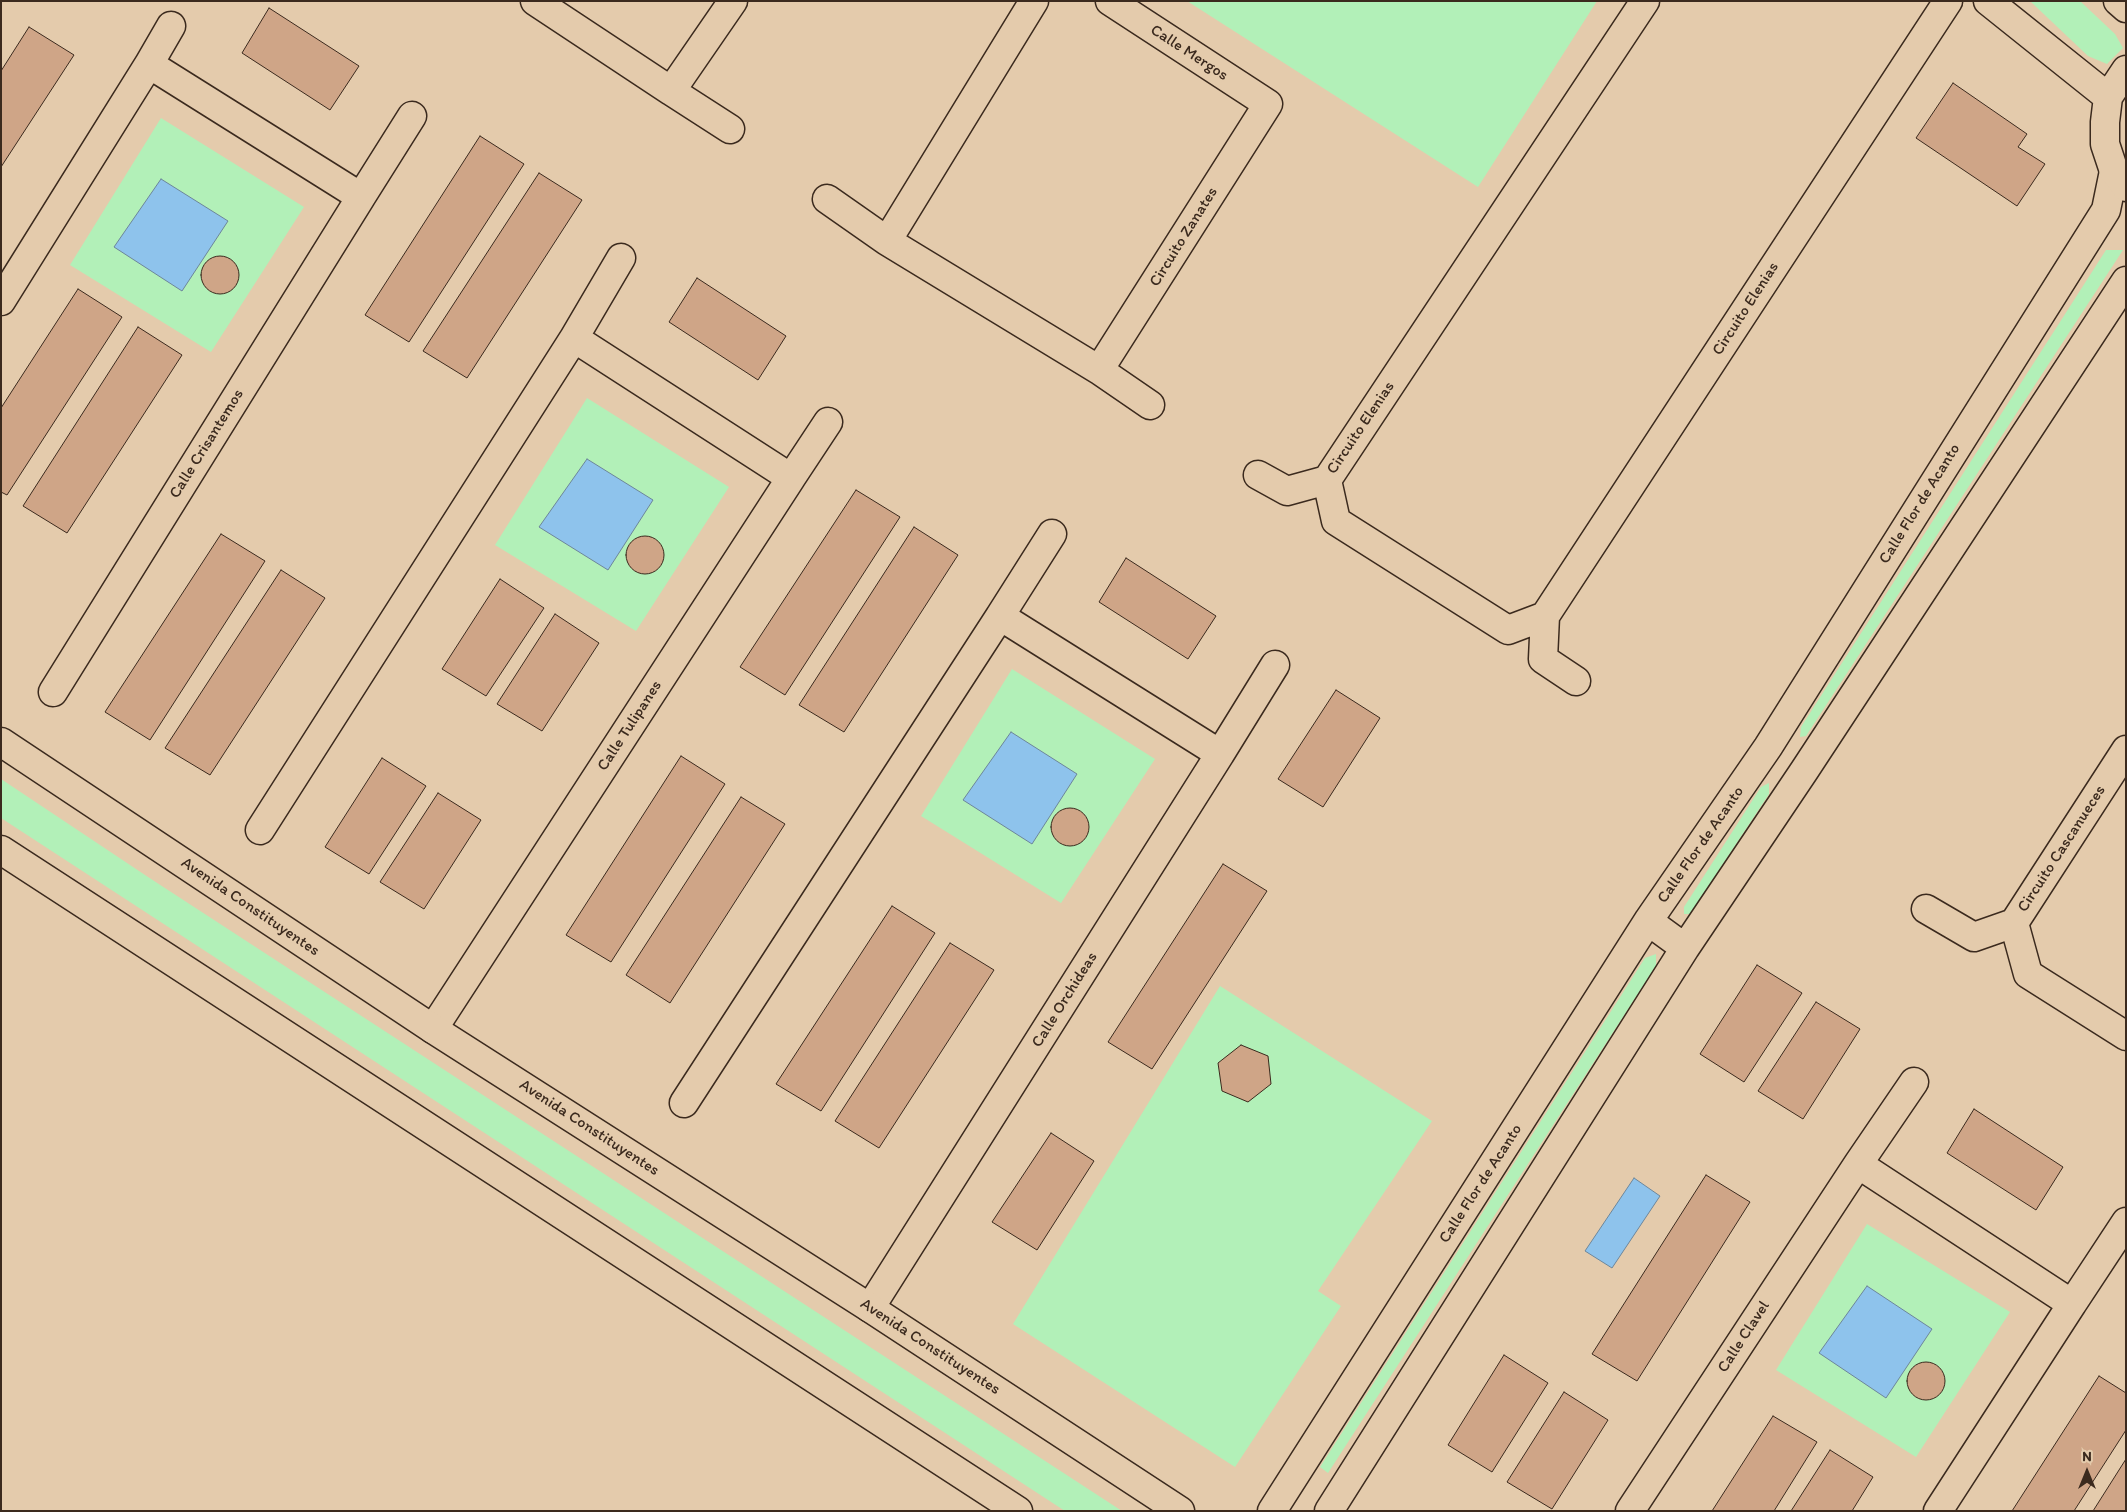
<!DOCTYPE html>
<style>
body{margin:0}
#map{position:relative;width:2127px;height:1512px;overflow:hidden;background:#e4cbac;font-family:Itim,sans-serif}
canvas{display:block}
.frame{position:absolute;inset:0;border:2px solid #3b2a1e;pointer-events:none}
.north{position:absolute;left:2062px;top:1447px;width:50px;height:50px;-webkit-text-stroke:4px #e4cbac;paint-order:stroke;rotate:0deg;font-size:14px;font-weight:700;line-height:20px;text-align:center;color:#3b2a1e}
.north::after{content:'';display:block;margin:auto;width:18px;height:22px;background:#3b2a1e;clip-path:polygon(50% 0,100% 100%,50% 72%,0 100%)}
</style>
<div id="map">
<canvas width="2127" height="1512"></canvas>
<div class="frame"></div>
<div class="north">N</div>
</div>
<script>
const g = document.querySelector('canvas').getContext('2d');
g.lineJoin = 'round';
function fillPath(path, color) { g.fillStyle = color; g.fill(path, 'evenodd'); }
const poly = rows => new Path2D(rows.map(r => 'M' + r).join(''));
function trace(path, color, width, dash) { g.strokeStyle = color; g.lineWidth = width; g.lineCap = dash ? 'butt' : 'round'; g.setLineDash(dash || []); g.stroke(path); }
function label(font, color, halo, rows, align = 'center') {
  g.font = font + ' Itim,sans-serif'; g.lineWidth = 4.5; g.setLineDash([]); g.textBaseline = 'middle'; g.strokeStyle = halo; g.fillStyle = color; for (const [text, x, y, turn = 0] of rows) {
    g.save(); g.translate(x, y); g.rotate((+turn || 0) * Math.PI / 180); g.textAlign = isNaN(turn) ? turn : align; if (halo) g.strokeText(text, 0, 0); g.fillText(text, 0, 0); g.restore();
  }
}
const green = poly([
 [1187,1,1597,1,1478,187],
 [2030,1,2080,1,2115,34,2123,48,2107,64,2088,56],
 [161,118,304,207,211,352,70,265],
 [2106,250,2123,250,1806,736,1800,737,1801,727],
 [587,398,729,487,636,631,495,545],
 [1012,669,1155,759,1061,903,921,816],
 [1,779,148,877,1122,1511,1065,1511,1,818],
 [1769,783,1769,794,1690,914,1684,914,1684,907,1761,787],
 [1656,954,1656,966,1328,1473,1320,1467,1645,958],
 [1220,986,1432,1121,1318,1291,1341,1306,1235,1467,1013,1324],
 [1867,1224,2010,1312,1916,1457,1776,1370]
]);
const water = poly([
 [161,179,228,221,182,291,114,247,161,179],
 [587,459,653,500,608,570,539,527,587,459],
 [1011,732,1077,774,1032,844,963,800,1011,732],
 [1634,1178,1660,1196,1612,1268,1585,1251,1634,1178],
 [1867,1286,1932,1329,1886,1398,1819,1353,1867,1286]
]);
const building = poly([
 [269,8,359,66,330,110,242,53,269,8],
 [29,27,74,55,1,167,1,71,29,27],
 [1953,83,2027,134,2018,147,2045,164,2017,206,1916,138,1953,83],
 [480,136,524,164,409,342,365,315,480,136],
 [539,173,582,200,467,378,423,351,539,173],
 '201 275a19 19 0 1 1 38 0a19 19 0 1 1-38 0Z',
 [697,278,786,336,758,380,669,322,697,278],
 [78,289,122,317,7,495,1,492,1,408,78,289],
 [138,327,182,355,67,533,23,506,138,327],
 [856,490,900,517,785,695,740,667,856,490],
 [914,527,958,555,844,732,799,705,914,527],
 [221,534,265,561,150,740,105,712,221,534],
 '626 555a19 19 0 1 1 38 0a19 19 0 1 1-38 0Z',
 [1126,558,1216,616,1188,659,1099,602,1126,558],
 [281,570,325,598,210,775,165,748,281,570],
 [500,579,544,608,486,696,442,669,500,579],
 [555,614,599,643,542,731,497,704,555,614],
 [1336,690,1380,718,1323,807,1278,779,1336,690],
 [681,756,725,784,611,962,566,935,681,756],
 [382,758,426,786,369,874,325,847,382,758],
 [438,793,481,820,424,909,380,882,438,793],
 [741,797,785,824,670,1003,626,975,741,797],
 '1051 827a19 19 0 1 1 38 0a19 19 0 1 1-38 0Z',
 [1223,864,1267,891,1152,1069,1108,1042,1223,864],
 [892,906,935,933,821,1111,776,1084,892,906],
 [950,943,994,970,879,1148,835,1121,950,943],
 [1757,965,1802,993,1744,1082,1700,1054,1757,965],
 [1816,1002,1860,1029,1803,1119,1758,1091,1816,1002],
 [1241,1045,1268,1056,1271,1084,1248,1102,1222,1091,1218,1063,1241,1045],
 [1974,1109,2063,1167,2036,1210,1947,1153,1974,1109],
 [1051,1133,1094,1161,1037,1250,992,1222,1051,1133],
 [1706,1175,1750,1202,1637,1381,1592,1354,1706,1175],
 [1504,1355,1548,1383,1492,1472,1448,1445,1504,1355],
 '1907 1381a19 19 0 1 1 38 0a19 19 0 1 1-38 0Z',
 [2099,1376,2126,1393,2126,1430,2074,1511,2012,1511,2099,1376],
 [1564,1392,1608,1420,1552,1509,1507,1482,1564,1392],
 [1773,1416,1817,1442,1774,1511,1712,1511,1773,1416],
 [1830,1450,1873,1477,1852,1511,1791,1511,1830,1450],
 [2126,1459,2126,1511,2093,1511,2126,1459]
]);
const street = poly([
 [535,1,671,91,733,1],
 [1034,1,887,241,1099,370,1268,104,1110,1],
 [1645,1,1327,480,1336,521,1508,630,1545,616,1948,1],
 [149,64,171,26],
 [671,91,730,129],
 [361,197,412,116],
 [827,199,887,241],
 [1,301,149,64,361,197,53,692],
 [574,338,621,258],
 [1099,370,1150,405],
 [1258,475,1287,491,1327,480],
 [791,478,828,422],
 [1000,616,1052,534],
 [1545,616,1543,659,1576,681],
 [2126,750,2014,923,2028,974,2126,1036],
 [1220,754,1275,665],
 [260,830,574,338,791,478,433,1029],
 [1926,909,1974,937,2014,923],
 [1648,921,1685,948],
 [684,1103,1000,616,1220,754,870,1308],
 [1858,1164,1914,1082],
 [2072,1304,2126,1222],
 [1272,1511,1648,921,1768,747,2106,210,2114,171],
 [1329,1511,1685,948,1804,771,2126,281],
 [1630,1511,1858,1164,2072,1304,1938,1511]
]);
const secondary = poly([
 [1988,1,2108,97],
 [2118,1,2126,8],
 [2126,70,2108,97,2105,122,2105,144,2114,171,2126,187],
 [1,742,433,1029,870,1308,1180,1511],
 [1,850,1018,1511]
]);
const streetNames = [
 ["Calle Mergos",1189,53,33],
 ["Circuito Zanates",1184,237,-58],
 ["Circuito Elenias",1746,309,-57],
 ["Circuito Elenias",1361,428,-56],
 ["Calle Crisantemos",207,444,-58],
 ["Calle Flor de Acanto",1920,504,-58],
 ["Calle Tulipanes",630,726,-57],
 ["Calle Flor de Acanto",1701,845,-55],
 ["Circuito Cascanueces",2062,849,-57],
 ["Avenida Constituyentes",250,907,34],
 ["Calle Orchideas",1065,1000,-58],
 ["Avenida Constituyentes",589,1128,33],
 ["Calle Flor de Acanto",1481,1184,-57],
 ["Calle Clavel",1744,1337,-57],
 ["Avenida Constituyentes",930,1347,33]
];
fillPath(green, '#b2f0b8');
fillPath(water, '#8ec3ec');
trace(water, '#6d869a', 1);
fillPath(building, '#cfa587');
trace(building, '#3b2a1e', 1);
trace(street, '#3b2a1e', 31);
trace(secondary, '#3b2a1e', 31);
trace(street, '#e4cbac', 28);
trace(secondary, '#e4cbac', 28);
label('16px', '#3b2a1e', '#e4cbac', streetNames);
</script>
